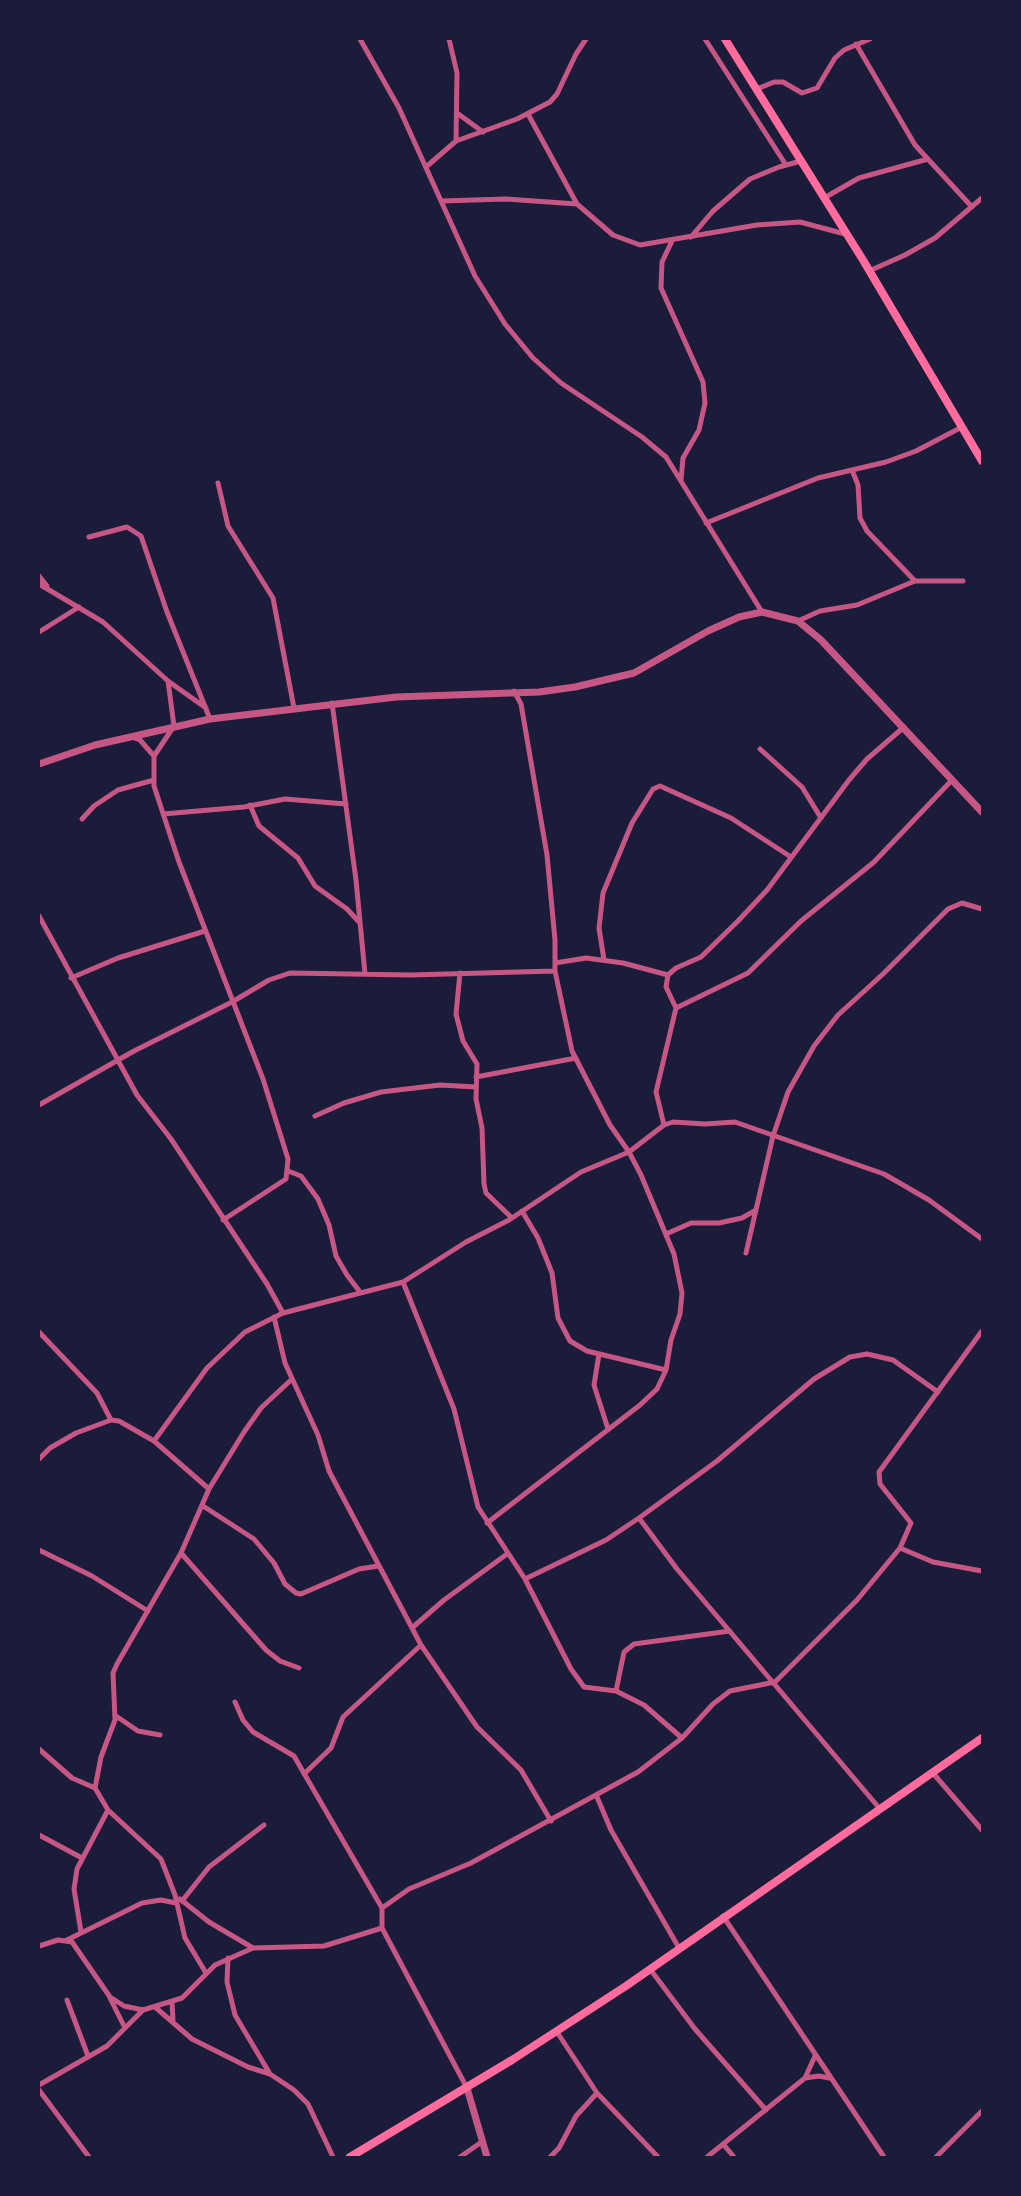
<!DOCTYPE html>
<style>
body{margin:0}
#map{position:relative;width:1021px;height:2196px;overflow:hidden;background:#1b1b3a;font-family:"Varela Round",sans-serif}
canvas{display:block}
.frame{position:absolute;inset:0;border:40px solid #1b1b3a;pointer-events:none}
</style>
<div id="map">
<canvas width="1021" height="2196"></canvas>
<div class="frame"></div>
</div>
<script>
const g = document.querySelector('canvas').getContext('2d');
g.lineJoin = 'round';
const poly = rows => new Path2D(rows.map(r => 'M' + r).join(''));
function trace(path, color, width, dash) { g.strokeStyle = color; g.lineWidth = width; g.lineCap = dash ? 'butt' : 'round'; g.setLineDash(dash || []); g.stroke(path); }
const minor = poly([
 [360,39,399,108,475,276,505,324,533,358,561,383,642,437,666,457,762,612],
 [449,39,457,73,456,141],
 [705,39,786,165],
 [856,44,915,145,972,207],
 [757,89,774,82,783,82,802,93,817,88,835,58,844,50,870,39],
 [457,113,483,132],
 [528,114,577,204],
 [426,167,456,141,517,119,550,102,557,94,576,54,586,39],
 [824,198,859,178,928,159],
 [441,201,506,199,577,204,613,235,640,245,757,225,800,222,845,234],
 [691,237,713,211,750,179,779,167,801,161],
 [672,241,662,262,661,288,703,382,705,403,699,430,683,458,681,480],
 [869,271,905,255,935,238,982,198],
 [852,470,858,485,860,518,867,531,915,581],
 [218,483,228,526,273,598,294,708],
 [706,523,818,478,886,462,916,451,962,427],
 [89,537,127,527,141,536,167,612,210,719],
 [39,576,47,586],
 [39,584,103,622,168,681,206,708],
 [798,621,820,611,857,605,915,581,963,581],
 [39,632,79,607],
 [168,681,174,726,154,756,154,786,179,862,263,1079,288,1159,286,1179,223,1220],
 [332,703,356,880,365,974],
 [132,737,140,740,154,756],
 [760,749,802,787,821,818],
 [250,805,259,826,298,858,315,886,347,909,360,923],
 [163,814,244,807,285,799,346,804],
 [82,819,94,806,118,790,154,780],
 [39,916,137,1095,171,1139,267,1284,283,1313],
 [604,960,599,928,603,893,632,823,653,789,660,786,731,818,791,857],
 [555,963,586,958,623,963,668,975],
 [460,973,456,1014,463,1041,477,1064,476,1099,482,1128,484,1184,486,1193,512,1218],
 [71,978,118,958,205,931],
 [676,1008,666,987,668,975,676,968,701,957,738,921,767,890,849,780,867,759,904,727],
 [476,1077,576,1058],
 [39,1105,134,1051,232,1002,269,980,290,973,410,975,555,971],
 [315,1116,344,1103,381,1092,440,1085,476,1087],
 [664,1125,656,1092,676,1008,748,973,801,921,874,862,952,780],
 [288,1171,301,1176,318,1199,329,1225,336,1256,347,1275,360,1292],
 [522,1211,538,1238,552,1273,558,1318,570,1341,587,1351,666,1370],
 [666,1234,691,1223,719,1223,742,1218,756,1210],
 [746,1253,773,1136,788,1092,814,1046,838,1015,883,974,948,909,962,903,982,909],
 [403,1282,454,1409,478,1507,525,1579,571,1669,584,1687,616,1691,644,1705,682,1738],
 [274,1317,285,1363,318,1435,329,1471,421,1645,477,1727,521,1770,551,1821],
 [39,1332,97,1393,111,1420],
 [599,1354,594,1385,608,1429],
 [154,1441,207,1368,245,1332,283,1313,403,1282,466,1242,509,1220,581,1172,629,1152,664,1125,673,1122,705,1124,735,1122,884,1174,929,1200,982,1239],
 [39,1459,50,1448,76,1433,111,1420,119,1421,154,1441,209,1489],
 [203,1506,254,1539,274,1563,285,1584,296,1593,301,1594,359,1569,378,1566],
 [639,1518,677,1569,880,1809],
 [487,1523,640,1405,657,1389,666,1370,671,1340,680,1314,682,1293,674,1254,641,1175,629,1152,610,1125,572,1051,555,971,555,940,547,855,521,704,514,691],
 [900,1548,933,1562,982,1571],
 [39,1550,92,1576,148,1611],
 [181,1553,266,1650,280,1661,299,1668],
 [525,1579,606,1540,639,1518,717,1461,814,1379,850,1357,867,1354,893,1360,938,1392],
 [413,1627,444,1600,507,1554],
 [616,1691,624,1652,634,1644,730,1631],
 [235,1702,243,1720,253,1732,294,1756,382,1908],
 [116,1716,138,1731,160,1735],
 [39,1749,72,1778,95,1788],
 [932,1772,982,1830],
 [304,1774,331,1748,343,1717,421,1645],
 [597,1797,611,1830,679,1948],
 [39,1835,82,1858],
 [180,1899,209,1922,253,1948],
 [182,1901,209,1867,264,1825],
 [723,1916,884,2157],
 [81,1932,74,1889,77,1869,108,1810],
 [67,1940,142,1903,161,1900,176,1903],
 [39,1946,58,1940,72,1942,110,1997,124,2006,143,2010,182,1998,215,1965,253,1948,324,1946,382,1928],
 [228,1958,227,1982,235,2015,270,2074],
 [650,1969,695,2029,766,2110],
 [206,1973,185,1938,175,1895,161,1859,108,1810,95,1788,101,1757,115,1720,113,1673,117,1664,181,1553,209,1489,244,1432,261,1408,292,1379],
 [110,1998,125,2028],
 [67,2000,88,2056],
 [172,2002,173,2021],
 [155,2007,192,2039,248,2067,270,2074,294,2090,308,2104,333,2157],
 [557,2032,597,2093,658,2157],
 [805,2078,819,2076,829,2078],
 [39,2085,107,2046,143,2010],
 [467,2088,382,1928,382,1908,409,1889,471,1863,638,1772,682,1738,713,1704,730,1691,775,1682,857,1600,900,1548,911,1523,880,1484,879,1472,982,1331],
 [39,2090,89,2157],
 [723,2144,734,2157],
 [460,2157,483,2141],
 [550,2157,559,2148,576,2116,597,2093],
 [707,2157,805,2078,815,2056],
 [936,2157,982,2111]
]);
const tertiary = poly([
 [39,764,95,745,210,719,396,697,539,692,575,687,634,673,708,631,739,617,762,612,798,621,821,640,982,812],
 [467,2088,487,2157]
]);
const primary = poly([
 [350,2157,512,2060,626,1986,982,1738]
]);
const trunk = poly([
 [725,39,863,260,982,461]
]);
trace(minor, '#c65784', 5);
trace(tertiary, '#c65784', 7);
trace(primary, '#ff6b9d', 8);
trace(trunk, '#ff6b9d', 8);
</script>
